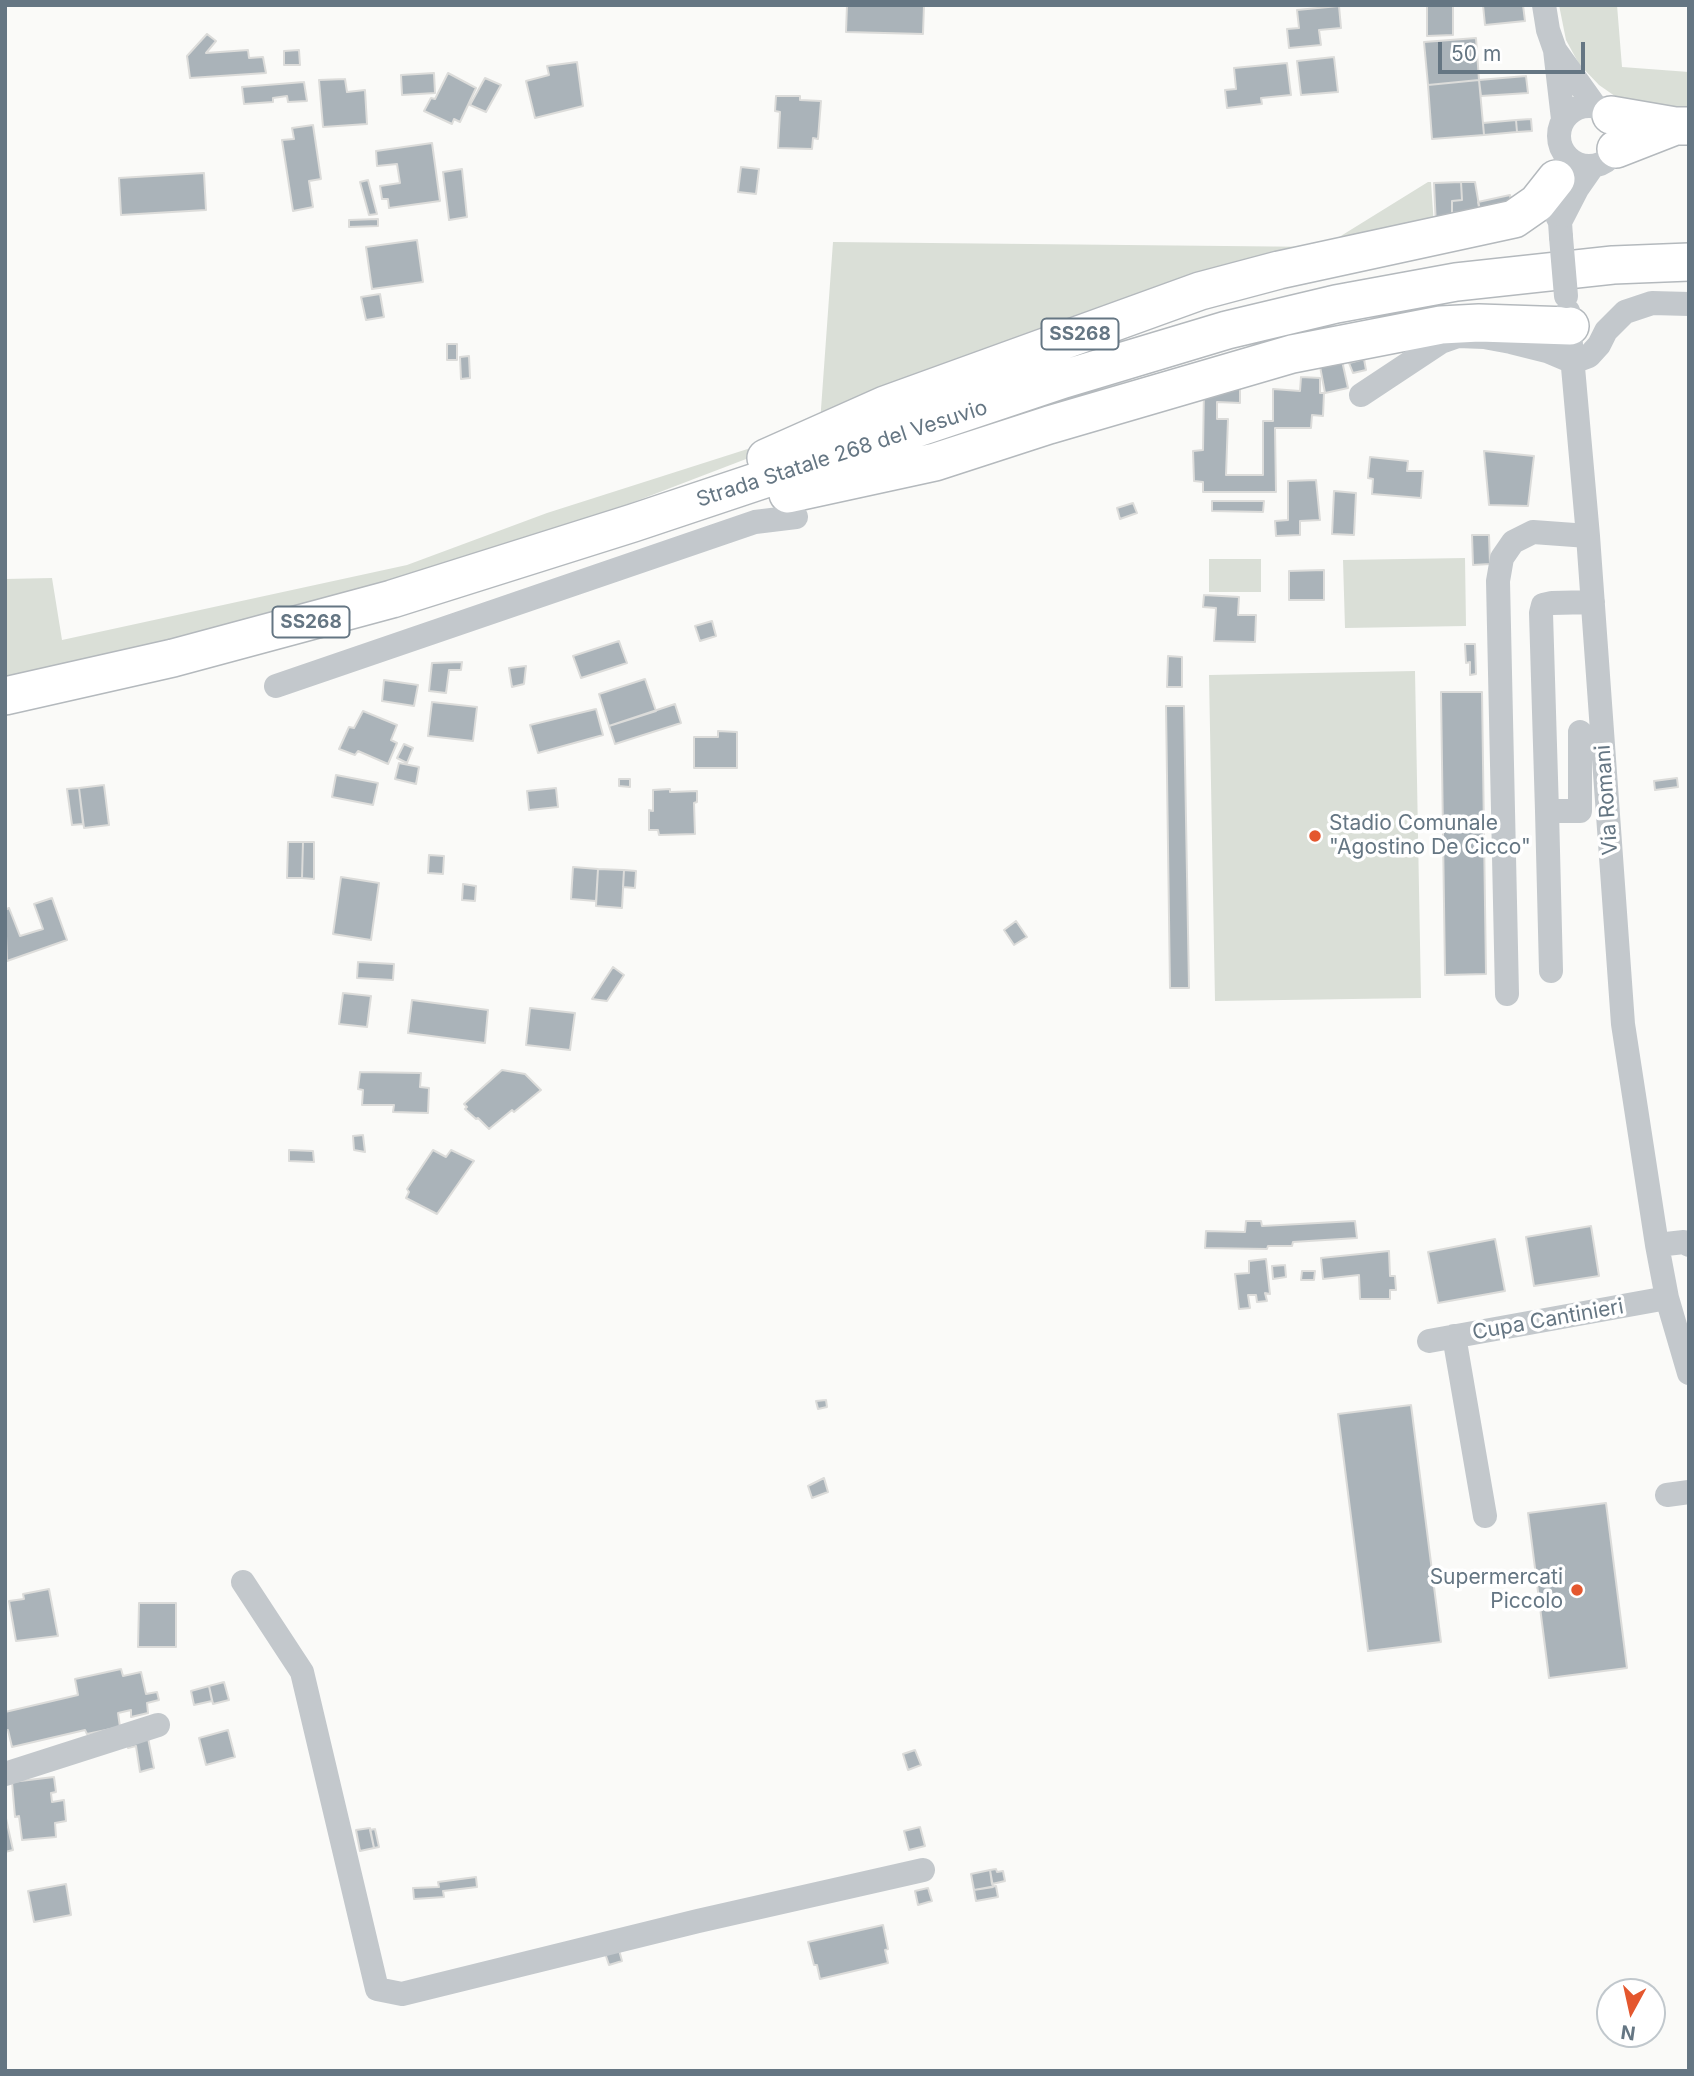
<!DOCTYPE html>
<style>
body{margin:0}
#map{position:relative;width:1694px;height:2076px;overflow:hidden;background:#fafaf8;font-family:Inter,sans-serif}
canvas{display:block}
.frame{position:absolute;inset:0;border:7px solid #657683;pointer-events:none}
.north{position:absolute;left:1596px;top:1978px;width:70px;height:70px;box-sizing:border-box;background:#fff;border:2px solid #c1c8cd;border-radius:50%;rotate:188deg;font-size:19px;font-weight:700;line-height:28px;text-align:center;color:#657683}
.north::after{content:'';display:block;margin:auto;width:24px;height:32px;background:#e4572e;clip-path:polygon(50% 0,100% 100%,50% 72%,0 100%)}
.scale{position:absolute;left:1438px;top:42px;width:147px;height:32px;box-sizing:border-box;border:4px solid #657683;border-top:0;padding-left:9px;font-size:21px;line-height:24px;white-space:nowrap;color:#657683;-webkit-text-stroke:5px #fff;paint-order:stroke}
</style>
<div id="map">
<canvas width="1694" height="2076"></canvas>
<div class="frame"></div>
<div class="north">N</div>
<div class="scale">50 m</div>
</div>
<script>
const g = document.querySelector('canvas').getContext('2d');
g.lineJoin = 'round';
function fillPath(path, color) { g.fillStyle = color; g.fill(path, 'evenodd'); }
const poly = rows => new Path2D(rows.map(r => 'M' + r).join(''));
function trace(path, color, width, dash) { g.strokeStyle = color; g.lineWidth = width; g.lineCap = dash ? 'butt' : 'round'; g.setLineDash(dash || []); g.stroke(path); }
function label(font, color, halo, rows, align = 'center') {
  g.font = font + ' Inter,sans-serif'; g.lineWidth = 7; g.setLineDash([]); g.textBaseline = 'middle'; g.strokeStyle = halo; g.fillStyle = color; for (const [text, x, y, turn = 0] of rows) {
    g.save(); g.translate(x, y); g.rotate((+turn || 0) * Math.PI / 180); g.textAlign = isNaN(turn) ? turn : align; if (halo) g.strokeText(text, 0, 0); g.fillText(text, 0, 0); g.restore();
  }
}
const green = poly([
 [1559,5,1617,5,1622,67,1689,72,1689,107,1645,108,1622,101,1599,85,1579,64,1566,40],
 [1428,182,1431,182,1434,226,820,423,833,242,1323,247],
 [804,431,801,438,524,544,386,586,5,683,5,579,52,578,62,640,407,565,547,513],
 [1465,558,1466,626,1345,628,1343,560],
 [1209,559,1261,559,1261,592,1209,592],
 [1415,671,1421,998,1215,1001,1209,675]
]);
const building = poly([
 [847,5,924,5,923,34,846,32,847,5],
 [1427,5,1453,5,1453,35,1427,36,1427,5],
 [1483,5,1523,5,1525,21,1485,25,1483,5],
 [1339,6,1341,28,1319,30,1321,45,1289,48,1287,29,1299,28,1297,10,1339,6],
 [207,34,216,41,206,53,248,50,249,58,263,57,266,73,190,78,187,56,207,34],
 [1476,38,1479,80,1428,85,1424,42,1476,38],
 [299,50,300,65,284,65,284,51,299,50],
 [1334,57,1338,92,1301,95,1297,61,1334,57],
 [577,62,583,106,535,118,526,81,549,75,547,66,577,62],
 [1287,63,1291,95,1261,98,1262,104,1227,108,1225,90,1236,89,1234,68,1287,63],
 [434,73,435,93,402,95,401,75,434,73],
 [448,73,476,88,460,122,454,119,452,124,424,111,431,98,435,99,448,73],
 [1526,76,1528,93,1481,96,1479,80,1526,76],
 [485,78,501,85,486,112,470,105,485,78],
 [345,79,347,92,365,90,367,124,323,127,319,80,345,79],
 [1479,80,1484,135,1432,139,1428,85,1479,80],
 [304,82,307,101,288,102,287,96,273,98,273,102,244,104,242,87,304,82],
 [776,96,800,96,800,100,821,101,818,139,813,138,812,149,778,148,780,112,775,111,776,96],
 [1531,119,1532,131,1517,132,1516,120,1531,119],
 [1516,120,1517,132,1484,135,1483,123,1516,120],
 [313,125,321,179,309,181,313,207,293,211,282,140,294,139,292,128,313,125],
 [432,143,440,201,389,208,388,199,382,199,380,186,400,183,397,164,377,166,376,151,432,143],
 [741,167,759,169,756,194,738,192,741,167],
 [462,169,467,217,449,220,443,172,462,169],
 [204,173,206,210,121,215,119,178,204,173],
 [368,180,377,214,369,215,360,182,368,180],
 [1461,182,1462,200,1452,201,1452,213,1465,212,1436,226,1434,183,1461,182],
 [1461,182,1475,182,1481,217,1465,212,1452,213,1452,201,1462,200,1461,182],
 [1510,195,1512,209,1481,217,1478,202,1510,195],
 [378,219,378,226,349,227,349,220,378,219],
 [417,240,423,282,372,289,366,247,417,240],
 [380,294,384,317,366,320,361,297,380,294],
 [447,344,457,344,457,360,447,360,447,344],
 [469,356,470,378,461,379,460,357,469,356],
 [1341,356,1348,388,1325,393,1319,361,1341,356],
 [1364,359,1366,370,1353,373,1349,363,1364,359],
 [1301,377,1320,378,1320,393,1324,393,1323,416,1312,415,1311,428,1275,428,1276,492,1203,492,1203,482,1194,481,1193,451,1203,450,1204,388,1240,387,1240,403,1217,402,1217,419,1228,419,1226,475,1263,475,1263,421,1273,421,1273,389,1300,391,1301,377],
 [1484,451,1534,456,1528,506,1489,505,1484,451],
 [1370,457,1408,461,1407,471,1423,471,1421,498,1372,494,1373,479,1368,478,1370,457],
 [1316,480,1320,520,1300,521,1300,535,1276,536,1275,521,1288,520,1288,481,1316,480],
 [1334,491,1356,493,1354,535,1332,534,1334,491],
 [1212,501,1264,501,1263,512,1212,511,1212,501],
 [1133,503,1137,513,1120,519,1117,508,1133,503],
 [1472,535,1489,535,1490,564,1473,565,1472,535],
 [1324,570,1324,600,1289,600,1289,571,1324,570],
 [1204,595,1239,597,1238,615,1256,615,1255,642,1214,641,1216,608,1203,607,1204,595],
 [712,621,716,636,700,641,695,626,712,621],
 [619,641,627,663,581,678,573,656,619,641],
 [1465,644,1475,644,1476,674,1470,675,1470,662,1466,663,1465,644],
 [1168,656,1182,657,1182,687,1167,687,1168,656],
 [462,662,461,670,449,670,446,693,429,691,432,663,462,662],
 [526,666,524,684,512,687,509,668,526,666],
 [645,679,656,711,609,726,599,694,645,679],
 [384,680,418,685,414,706,382,701,384,680],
 [1441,692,1482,692,1486,974,1445,975,1441,692],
 [432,702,477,707,473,741,428,736,432,702],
 [675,704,681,723,615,744,609,726,675,704],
 [1166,706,1184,706,1189,988,1170,988,1166,706],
 [596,709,603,735,538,753,530,725,596,709],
 [363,711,397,725,391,740,397,743,388,764,358,751,355,755,339,749,349,727,354,728,363,711],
 [718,731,737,732,737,768,694,768,694,737,718,737,718,731],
 [404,744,413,748,407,763,397,758,404,744],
 [399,763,419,767,416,784,395,779,399,763],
 [336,775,378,783,373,805,332,797,336,775],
 [1677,778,1678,787,1655,790,1654,781,1677,778],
 [619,779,630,779,630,787,619,786,619,779],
 [104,785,109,825,84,828,79,788,104,785],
 [79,788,83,824,72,825,67,789,79,788],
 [556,788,558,807,529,810,527,791,556,788],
 [670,789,670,792,697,791,697,802,694,803,695,834,659,835,658,830,649,830,649,810,653,811,653,790,670,789],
 [288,842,303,842,302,878,287,878,288,842],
 [303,842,314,842,314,879,302,878,303,842],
 [429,855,444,856,443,874,428,873,429,855],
 [573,867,598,869,596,901,571,899,573,867],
 [598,869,624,870,622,908,596,906,598,869],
 [624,870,636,871,635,888,623,887,624,870],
 [341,877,379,883,371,940,333,934,341,877],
 [463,884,476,886,475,901,462,900,463,884],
 [52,898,67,940,7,961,5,910,9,908,20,936,43,929,34,904,52,898],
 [1016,921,1027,937,1014,945,1004,930,1016,921],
 [358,962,394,964,393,980,357,978,358,962],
 [613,967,624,975,607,1001,592,999,613,967],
 [343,993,371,996,367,1027,339,1024,343,993],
 [412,1000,488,1010,485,1043,408,1033,412,1000],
 [530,1008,575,1013,570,1050,526,1045,530,1008],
 [502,1070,525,1074,541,1090,514,1112,512,1110,489,1129,478,1118,476,1119,465,1109,467,1107,464,1104,502,1070],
 [360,1072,421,1073,420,1087,429,1088,428,1113,393,1112,394,1105,362,1105,363,1090,358,1089,360,1072],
 [363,1135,365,1152,354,1150,353,1136,363,1135],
 [289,1150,313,1151,314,1162,289,1161,289,1150],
 [433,1150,446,1157,451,1150,474,1161,437,1214,406,1198,409,1192,407,1189,433,1150],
 [1246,1221,1261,1221,1262,1226,1355,1221,1357,1238,1293,1242,1292,1246,1268,1246,1267,1249,1205,1248,1206,1231,1245,1232,1246,1221],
 [1591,1226,1599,1276,1534,1286,1526,1237,1591,1226],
 [1495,1239,1505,1291,1438,1303,1428,1252,1495,1239],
 [1389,1251,1390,1276,1395,1276,1396,1290,1390,1290,1390,1299,1360,1299,1359,1275,1323,1279,1321,1258,1389,1251],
 [1266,1259,1270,1294,1265,1293,1267,1301,1257,1302,1256,1295,1248,1295,1250,1308,1239,1309,1235,1274,1249,1273,1249,1261,1266,1259],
 [1285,1265,1286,1277,1273,1279,1272,1266,1285,1265],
 [1302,1271,1315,1271,1314,1280,1301,1280,1302,1271],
 [826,1400,827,1407,818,1409,816,1401,826,1400],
 [1411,1405,1441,1642,1368,1651,1338,1414,1411,1405],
 [824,1478,828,1492,812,1498,808,1486,824,1478],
 [1606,1503,1627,1668,1549,1678,1528,1513,1606,1503],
 [49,1589,58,1636,16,1641,9,1601,24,1599,23,1594,49,1589],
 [139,1603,176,1603,176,1647,138,1647,139,1603],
 [121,1669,123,1676,141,1672,146,1694,157,1692,159,1700,147,1703,148,1713,131,1717,131,1710,118,1713,120,1727,87,1734,85,1730,12,1747,8,1730,5,1730,5,1712,78,1695,75,1679,121,1669],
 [224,1682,229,1700,213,1704,209,1686,224,1682],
 [209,1686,212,1701,194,1705,191,1691,209,1686],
 [228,1730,235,1757,206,1765,199,1738,228,1730],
 [148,1738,154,1768,140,1772,136,1746,128,1748,126,1740,148,1738],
 [915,1750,921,1765,908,1770,903,1754,915,1750],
 [54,1777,56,1792,51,1793,52,1802,64,1800,66,1821,55,1823,56,1837,22,1840,19,1816,15,1817,12,1782,54,1777],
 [5,1814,13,1850,5,1852,5,1814],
 [920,1827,925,1846,909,1850,904,1831,920,1827],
 [370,1828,374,1848,360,1851,356,1830,370,1828],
 [375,1829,379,1847,374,1848,370,1830,375,1829],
 [996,1869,997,1872,1003,1871,1005,1881,992,1884,990,1870,996,1869],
 [990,1870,993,1887,974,1890,971,1874,990,1870],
 [476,1877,477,1887,443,1891,444,1897,414,1899,413,1888,439,1887,438,1882,476,1877],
 [66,1884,71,1915,34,1922,28,1891,66,1884],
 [996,1886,998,1897,976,1901,974,1890,996,1886],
 [928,1888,932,1901,918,1905,915,1891,928,1888],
 [883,1925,888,1949,885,1950,888,1963,820,1979,817,1965,814,1965,808,1942,883,1925],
 [619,1950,622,1961,609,1965,605,1953,619,1950]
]);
const minor = poly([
 [1544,5,1548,30,1555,50,1563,119],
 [1555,50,1595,106],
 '1559 136a30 30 0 1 1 60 0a30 30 0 1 1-60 0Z',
 [1556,176,1555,212,1560,222,1561,237],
 [1560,222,1577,189,1593,166],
 [1568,311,1588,536,1623,1024,1657,1245,1667,1298,1689,1373],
 [1361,395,1441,342,1458,336,1484,337,1511,342,1547,351,1573,362,1589,356,1599,345,1606,331,1625,312,1652,303,1689,304],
 [276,686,755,522,796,517],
 [1580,732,1580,811,1547,811,1541,613,1543,605,1552,603,1593,602],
 [1547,811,1551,971],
 [1507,994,1498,581,1502,558,1513,542,1533,532,1588,536],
 [1657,1245,1684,1242,1689,1245],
 [1454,1336,1485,1516],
 [1429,1341,1667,1298],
 [1667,1495,1689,1492],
 [243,1582,302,1672,377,1989,402,1994,698,1921,923,1870],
 [5,1774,158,1725]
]);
const highway = poly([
 [1611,115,1675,126,1689,126],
 [1616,149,1675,126],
 [766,458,885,405,1200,291,1279,270,1514,219,1537,203,1556,179],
 [788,494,935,462,1049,425,1292,354,1441,325,1479,323,1570,326],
 [5,696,173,658,392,599,633,523,1064,379,1227,330,1336,304,1456,282,1613,265,1689,262]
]);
const minorBridge = poly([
 [1561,237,1566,296]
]);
const markers = [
 [1315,836,7,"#e4572e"],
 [1577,1590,7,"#e4572e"]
];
const shields = [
 [1080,334,77],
 [311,622,77]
];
const shieldNames = [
 ["SS268",1080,334],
 ["SS268",311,622]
];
const streetNames = [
 ["Strada Statale 268 del Vesuvio",842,454,-18],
 ["Via Romani",1607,800,-94],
 ["Cupa Cantinieri",1548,1320,-10]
];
const poiNames = [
 ["Stadio Comunale",1329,824],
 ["\"Agostino De Cicco\"",1329,848],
 ["Supermercati",1563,1578,"right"],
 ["Piccolo",1563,1602,"right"]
];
fillPath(green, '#dadfd7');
fillPath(building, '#aab3b9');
trace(building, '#dcdcda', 2);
trace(highway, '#b4b9bd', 40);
trace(minor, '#c3c8cc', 24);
trace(highway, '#fff', 37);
trace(minorBridge, '#c3c8cc', 24);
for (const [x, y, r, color] of markers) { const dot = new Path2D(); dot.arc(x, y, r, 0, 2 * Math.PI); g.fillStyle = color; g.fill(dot); trace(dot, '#fff', 2.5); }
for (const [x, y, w] of shields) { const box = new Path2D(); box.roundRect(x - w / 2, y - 15.5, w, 31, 5); g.fillStyle = '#fff'; g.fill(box); trace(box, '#657683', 2); }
label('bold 19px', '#657683', null, shieldNames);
label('21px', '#657683', '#fff', streetNames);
label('21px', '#657683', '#fff', poiNames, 'left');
</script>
